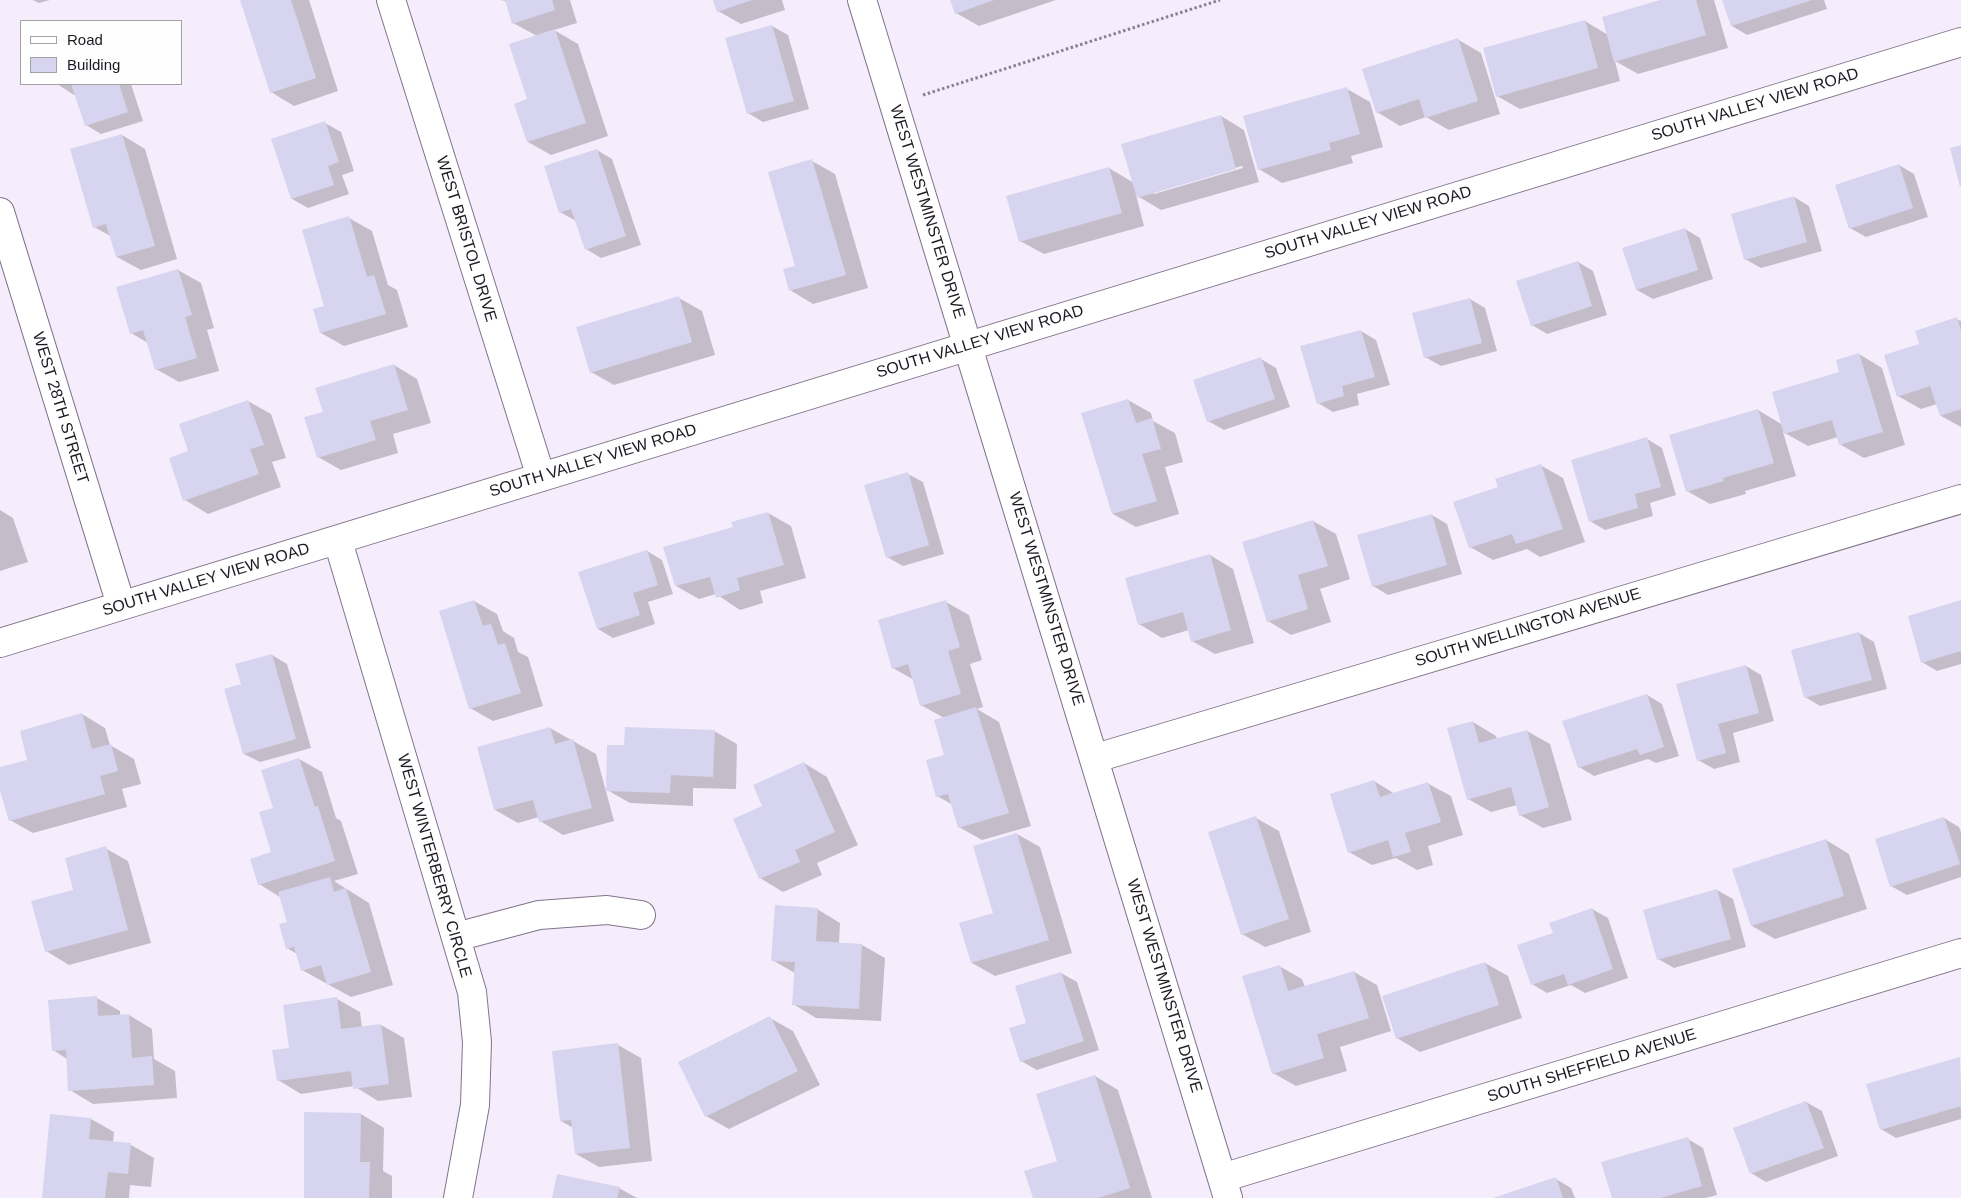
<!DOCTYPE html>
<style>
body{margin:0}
#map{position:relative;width:1961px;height:1198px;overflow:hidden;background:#f6edfc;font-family:Helvetica,sans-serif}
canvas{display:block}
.legend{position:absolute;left:20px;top:20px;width:162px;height:65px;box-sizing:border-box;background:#fefefe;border:1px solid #a4a2a6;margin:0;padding:6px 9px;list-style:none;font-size:15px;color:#1e1922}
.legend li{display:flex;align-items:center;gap:10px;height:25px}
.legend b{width:25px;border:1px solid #a4a2a6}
</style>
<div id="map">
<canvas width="1961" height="1198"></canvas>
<ul class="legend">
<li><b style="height:6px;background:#fff"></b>Road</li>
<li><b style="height:14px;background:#d7d4ef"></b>Building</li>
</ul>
</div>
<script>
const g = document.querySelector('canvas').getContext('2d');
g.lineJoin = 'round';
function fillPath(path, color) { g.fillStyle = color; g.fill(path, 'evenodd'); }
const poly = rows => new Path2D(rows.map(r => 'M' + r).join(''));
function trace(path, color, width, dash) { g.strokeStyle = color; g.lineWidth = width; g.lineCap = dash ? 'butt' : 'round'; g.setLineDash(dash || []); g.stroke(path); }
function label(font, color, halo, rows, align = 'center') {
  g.font = font + ' Helvetica,sans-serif'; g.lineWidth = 4.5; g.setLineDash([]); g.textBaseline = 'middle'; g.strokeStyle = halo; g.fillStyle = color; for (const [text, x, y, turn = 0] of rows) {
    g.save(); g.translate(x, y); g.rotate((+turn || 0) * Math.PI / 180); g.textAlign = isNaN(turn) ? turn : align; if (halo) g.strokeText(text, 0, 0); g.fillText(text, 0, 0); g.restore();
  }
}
const shadow = poly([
 [33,0,50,0,39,3],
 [241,0,309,0,338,91,294,106,271,92],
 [500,0,570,0,577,23,554,30,578,44,608,136,551,155,528,142,529,100,537,36,513,23,506,1],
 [714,0,782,0,785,10,741,24,718,11],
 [951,0,1056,0,979,26,956,13],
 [1661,0,1714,0,1728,48,1638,74,1615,61,1620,81,1520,109,1497,96,1585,21,1608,35],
 [1724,0,1824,0,1827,9,1747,35,1732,26],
 [772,26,788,35,809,109,763,122,748,113],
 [1457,39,1481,53,1500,114,1449,130,1426,117,1400,126,1377,112],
 [57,84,131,84,143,121,101,134,86,125,76,94,74,95],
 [1347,89,1370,102,1383,147,1351,156,1353,163,1282,183,1259,169],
 [1221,116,1244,130,1259,182,1161,210,1136,195,1144,226,1044,254,1020,241,1109,168,1134,183],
 [1242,166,1243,168,1154,194,1154,191],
 [325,123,341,132,354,171,342,175,349,194,308,208,292,199,273,140],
 [122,135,145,149,177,259,141,270,117,257,112,237,94,227],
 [597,150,612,159,641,245,601,258,586,249,576,221,560,212],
 [812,161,835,174,868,288,813,304,790,290,797,266],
 [1899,165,1914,174,1928,217,1866,237,1850,228],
 [1794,197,1809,206,1822,251,1761,268,1745,259],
 [349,218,372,231,388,285,397,290,408,327,344,346,321,333,325,307],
 [1685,229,1700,238,1713,279,1653,299,1637,290,1624,249],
 [1578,262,1593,271,1607,315,1547,334,1532,325],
 [178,270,201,283,214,328,207,330,219,371,179,382,156,369,148,343,131,333],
 [679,298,702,311,715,355,614,385,591,372],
 [1470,299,1485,308,1497,351,1441,366,1425,357],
 [1956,319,1961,321,1961,427,1941,416,1937,404,1921,409,1898,396,1920,345],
 [1361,331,1376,340,1390,385,1357,394,1359,405,1333,412,1318,403],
 [1859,354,1882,368,1905,445,1864,458,1841,445,1838,437,1808,446,1783,432,1796,476,1745,491,1746,494,1710,504,1687,491,1758,410,1783,425],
 [1261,359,1276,368,1290,407,1224,430,1208,421],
 [394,365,417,379,431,423,393,434,398,453,341,470,318,457,324,413],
 [1128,400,1151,413,1153,421,1175,433,1183,462,1165,467,1179,514,1136,527,1113,514],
 [248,401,271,414,286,458,272,462,281,487,208,514,185,500,190,452],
 [1647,439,1662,448,1676,495,1650,503,1653,516,1605,530,1590,521],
 [1540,465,1563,478,1585,542,1540,557,1527,549,1493,560,1470,547,1499,488],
 [908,474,923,482,944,554,903,566,887,557],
 [0,510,13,518,28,562,0,571],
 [768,513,791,526,806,578,760,591,763,603,740,610,716,594,699,599,676,586,734,527],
 [1432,515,1447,524,1462,574,1388,595,1373,586],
 [1313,521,1336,534,1350,579,1320,589,1331,622,1291,635,1268,621],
 [647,551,662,560,673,594,648,602,655,624,613,638,598,629],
 [1210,555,1233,569,1254,643,1215,654,1192,641,1189,630,1162,638,1139,624],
 [474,601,497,614,503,631,514,638,518,652,528,657,543,706,493,721,470,708],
 [946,602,969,615,982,660,970,664,983,707,977,709,999,722,1031,826,982,840,959,827,953,805,937,796,946,755,944,718,921,705,914,680,893,668],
 [1961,602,1961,664,1937,671,1922,662],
 [1859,633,1874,642,1887,689,1820,706,1805,697],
 [272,655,287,664,311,748,260,762,244,754,242,685],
 [1746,666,1761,675,1774,721,1733,733,1740,762,1714,769,1698,760],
 [1647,695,1662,704,1679,756,1656,763,1648,759,1594,776,1579,767],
 [82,714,105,728,110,745,134,759,141,784,122,789,127,807,33,833,10,820,0,786,0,769,29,761],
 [1473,722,1496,736,1497,739,1527,731,1550,744,1572,820,1543,828,1520,815,1517,805,1491,812,1468,799],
 [550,728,596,754,614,821,563,835,540,821,539,817,518,823,495,810],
 [714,731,737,744,736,789,693,788,693,806,630,803,607,790,625,747],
 [299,759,322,772,336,818,341,821,358,874,334,881,369,903,393,985,351,997,302,970,297,954,287,948,288,923,280,897,259,884,273,853,274,809],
 [804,763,827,777,858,845,817,863,822,875,783,892,760,878,734,819,764,807],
 [1374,781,1395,794,1427,783,1451,796,1463,835,1428,846,1433,865,1417,870,1396,858,1372,865,1349,852],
 [1256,818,1279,831,1311,932,1265,947,1242,934],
 [1944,818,1959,827,1961,832,1961,877,1907,895,1891,886],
 [1017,834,1040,847,1072,953,995,976,972,963,994,914],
 [1826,840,1849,854,1867,909,1775,939,1752,926],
 [105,848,128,861,151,943,69,965,46,951,75,891],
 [1717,890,1733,899,1746,947,1674,968,1658,959],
 [817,909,840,923,839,943,862,945,885,958,881,1021,816,1018,793,1004,795,973,772,960],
 [1592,909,1608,918,1628,978,1585,993,1571,985,1547,993,1532,984,1554,934],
 [1485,963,1508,976,1522,1018,1420,1052,1397,1038],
 [1279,966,1302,979,1305,987,1354,972,1377,985,1391,1031,1340,1047,1347,1071,1296,1086,1273,1073],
 [1061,973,1077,982,1099,1050,1037,1070,1021,1061,1028,1024],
 [97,998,120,1011,120,1016,129,1015,152,1029,154,1059,175,1071,177,1098,93,1104,70,1090,67,1059,53,1050],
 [337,999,360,1012,362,1028,381,1025,404,1038,412,1097,378,1101,354,1086,301,1094,278,1080,291,1049],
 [770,1018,793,1031,820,1085,729,1129,706,1116],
 [618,1045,641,1058,652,1161,599,1167,576,1154,573,1128,561,1121],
 [1960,1058,1961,1119,1896,1138,1881,1129],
 [1095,1076,1118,1090,1152,1198,1034,1198,1058,1162],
 [1806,1102,1822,1111,1838,1156,1766,1182,1751,1173],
 [361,1114,384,1128,383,1171,392,1176,392,1198,305,1198],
 [52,1115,91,1119,114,1132,113,1143,131,1145,154,1158,151,1187,130,1185,129,1198,44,1198],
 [1688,1139,1703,1148,1717,1195,1705,1198,1613,1198],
 [1556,1179,1571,1188,1575,1198,1496,1198],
 [619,1188,637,1198,553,1198]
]);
const building = poly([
 [240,0,291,0,316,78,270,93],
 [505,0,552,0,555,10,512,24],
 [713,0,752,0,717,12],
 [950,0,994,0,955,14],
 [1660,0,1696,0,1706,35,1614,62,1602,17],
 [1722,0,1812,0,1731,26],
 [1585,20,1598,68,1496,97,1483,48],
 [772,25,794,101,747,114,725,38],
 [555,29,586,123,527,142,514,104,527,99,509,44],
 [1458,38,1478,101,1425,118,1419,99,1376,113,1362,69],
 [71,84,119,84,128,112,85,126],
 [1347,87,1360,134,1329,143,1331,150,1258,170,1243,116],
 [1221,115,1236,169,1137,198,1121,144],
 [325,121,339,162,328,166,334,185,291,199,271,139],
 [122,134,155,246,116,257,106,224,93,228,70,149],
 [1961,145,1961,186,1960,187,1950,148],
 [597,149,626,236,585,250,571,209,559,213,544,166],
 [812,159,846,275,789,291,783,269,795,266,768,172],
 [1899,164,1913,208,1849,229,1835,185],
 [1109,167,1122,213,1019,242,1006,196],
 [1794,196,1807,242,1744,260,1731,214],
 [349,216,367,277,374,275,386,314,320,333,313,309,324,306,302,230],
 [1685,228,1698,270,1636,290,1622,248],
 [1578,261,1592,306,1531,326,1516,281],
 [178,269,192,315,185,317,197,358,155,370,143,330,130,334,116,287],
 [679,296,692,342,590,373,576,327],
 [1470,298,1482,343,1424,358,1412,313],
 [1957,317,1961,331,1961,409,1940,416,1930,386,1897,397,1884,355,1919,344,1915,331],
 [1361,330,1375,377,1342,386,1344,396,1317,404,1300,346],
 [1859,353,1883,432,1839,445,1832,420,1784,434,1772,392,1839,372,1836,360],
 [1261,357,1275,399,1207,422,1193,380],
 [394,364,408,410,370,421,376,440,317,458,304,417,323,412,315,388],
 [1128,399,1136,423,1152,418,1161,449,1142,454,1157,501,1112,514,1081,413],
 [248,400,264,445,250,449,259,474,183,501,169,458,188,451,179,424],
 [1758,409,1774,463,1723,478,1724,481,1686,492,1669,435],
 [1647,437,1661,487,1635,494,1638,508,1589,522,1571,460],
 [1541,464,1563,529,1516,544,1512,534,1469,548,1453,502,1498,487,1495,479],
 [908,472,929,545,886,558,864,485],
 [768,512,784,565,737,578,740,590,716,598,710,577,675,586,663,547,733,527,731,522],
 [1432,514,1447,565,1372,587,1357,535],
 [1313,520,1328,566,1298,575,1308,609,1267,622,1242,542],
 [647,550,658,585,633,593,640,615,597,629,578,572],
 [1210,554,1231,630,1191,642,1183,612,1138,625,1125,578],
 [474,600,483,626,491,624,498,645,505,643,521,693,469,709,439,611],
 [946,600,960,647,948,651,961,694,920,706,908,664,892,669,878,620],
 [1961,600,1961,651,1921,663,1908,616],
 [1859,632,1872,680,1804,698,1791,650],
 [272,654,296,739,243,754,224,689,241,684,235,664],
 [1746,665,1759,713,1718,724,1726,753,1697,761,1676,684],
 [1647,694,1664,747,1640,755,1637,749,1578,768,1562,721],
 [976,707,1009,813,958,828,948,794,936,797,926,760,944,755,934,720],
 [82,713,92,749,111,744,118,771,100,776,105,794,9,821,0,791,0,767,27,760,20,731],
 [1473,721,1479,743,1527,730,1549,807,1519,816,1511,787,1467,800,1447,728],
 [550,727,555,744,573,739,592,808,539,822,533,800,494,810,477,747],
 [625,727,715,730,713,777,671,775,670,793,606,791,607,745,624,745],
 [299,758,315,807,318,806,335,861,258,885,250,859,271,852,259,812,273,808,261,770],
 [804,762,835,832,795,850,800,862,759,879,733,819,762,806,753,785],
 [1374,780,1380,797,1428,782,1441,822,1405,833,1411,852,1393,857,1388,840,1348,853,1330,794],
 [1256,816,1289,919,1241,935,1208,832],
 [1944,817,1960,864,1890,887,1875,839],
 [1017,833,1049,940,971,963,959,923,993,913,973,846],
 [1826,839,1844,896,1751,926,1732,869],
 [106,846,128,930,45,952,31,901,73,890,65,858],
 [330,877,334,892,346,888,371,972,327,985,321,965,301,971,294,947,286,949,279,924,287,922,278,892],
 [1717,889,1731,939,1657,960,1643,910],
 [775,905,818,908,816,941,862,944,859,1009,792,1005,795,962,771,961],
 [1592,908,1613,969,1568,985,1564,974,1531,985,1517,945,1553,933,1549,923],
 [1485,962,1499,1005,1396,1039,1382,996],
 [1280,965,1288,991,1354,971,1369,1018,1317,1034,1324,1058,1272,1074,1242,976],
 [1061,972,1084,1041,1020,1062,1009,1028,1026,1023,1015,986],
 [97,996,98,1016,129,1014,132,1058,152,1056,154,1085,68,1091,66,1050,52,1051,48,1000],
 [337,997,341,1029,381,1024,389,1084,353,1089,351,1071,277,1081,272,1050,289,1048,283,1005],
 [770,1016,798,1071,705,1117,678,1062],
 [618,1043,630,1148,575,1154,571,1120,560,1121,552,1051],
 [1960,1057,1961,1106,1880,1130,1866,1084],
 [1095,1075,1130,1188,1098,1198,1033,1198,1024,1171,1057,1161,1036,1094],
 [1806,1101,1824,1148,1750,1174,1733,1128],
 [304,1112,361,1113,360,1162,370,1162,369,1198,304,1198],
 [50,1114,91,1118,89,1139,131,1143,128,1174,108,1172,105,1198,42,1198],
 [1688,1137,1702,1186,1660,1198,1612,1198,1601,1162],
 [557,1174,620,1187,617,1198,552,1198],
 [1556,1177,1563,1198,1493,1198]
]);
const path = poly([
 [923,95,1220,0]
]);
const minor = poly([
 [391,0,541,477],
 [862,0,1228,1198],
 [0,212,121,605],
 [338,541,472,992,477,1042,475,1105,458,1198],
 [1096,758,1961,499],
 [456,937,539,915,607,910,641,915],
 [1222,1178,1961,953]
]);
const tertiary = poly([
 [0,643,1961,42]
]);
const streetNames = [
 ["SOUTH VALLEY VIEW ROAD",1755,105,-17],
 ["WEST WESTMINSTER DRIVE",927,212,73],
 ["SOUTH VALLEY VIEW ROAD",1368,223,-17],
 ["WEST BRISTOL DRIVE",466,239,73],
 ["SOUTH VALLEY VIEW ROAD",980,342,-17],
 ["WEST 28TH STREET",60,408,73],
 ["SOUTH VALLEY VIEW ROAD",593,461,-17],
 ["SOUTH VALLEY VIEW ROAD",206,580,-17],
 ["WEST WESTMINSTER DRIVE",1046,599,73],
 ["SOUTH WELLINGTON AVENUE",1528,628,-17],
 ["WEST WINTERBERRY CIRCLE",434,866,74],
 ["WEST WESTMINSTER DRIVE",1164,986,73],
 ["SOUTH SHEFFIELD AVENUE",1592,1066,-17]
];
fillPath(shadow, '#0003');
fillPath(building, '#d7d4ef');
trace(minor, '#81748a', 30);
trace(tertiary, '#81748a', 30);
trace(path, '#89828e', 3, [2.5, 2.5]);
trace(minor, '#fff', 28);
trace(tertiary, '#fff', 28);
label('16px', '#1e1922', '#fefefe', streetNames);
</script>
